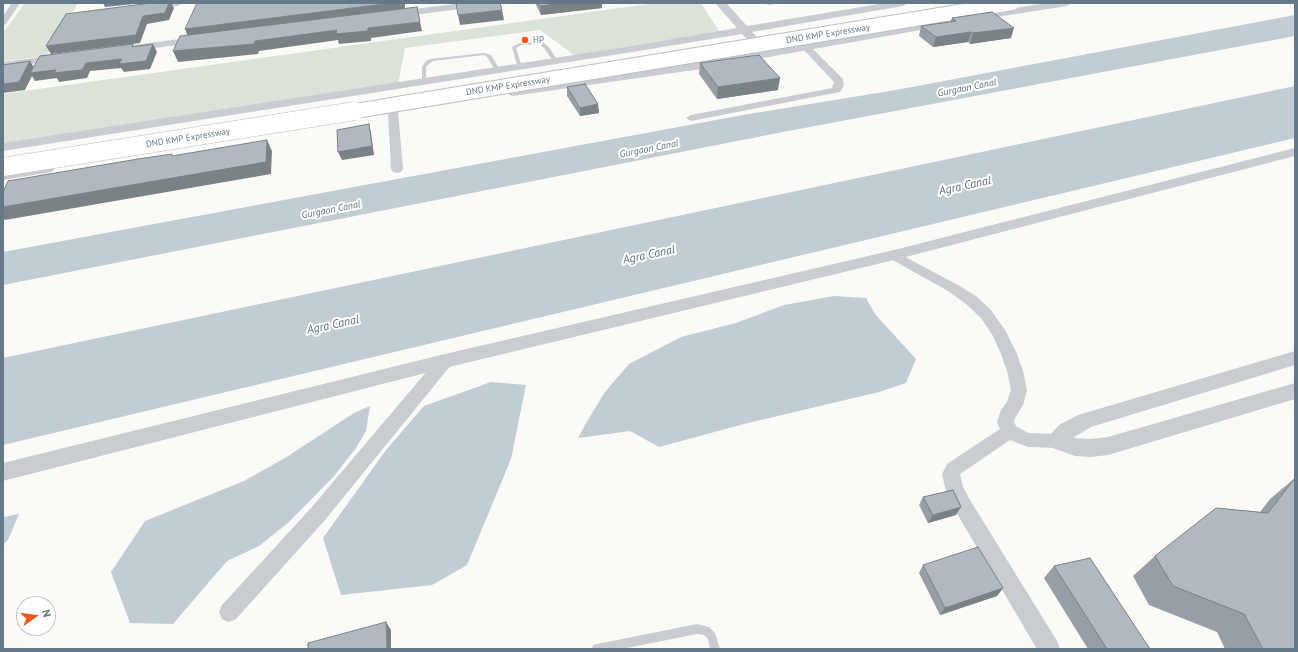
<!DOCTYPE html>
<style>
body{margin:0}
#map{position:relative;width:1298px;height:652px;overflow:hidden;background:#fafaf7;font-family:"PT Sans",sans-serif}
canvas{display:block}
.frame{position:absolute;inset:0;border:4px solid #65798b;pointer-events:none}
.north{position:absolute;left:16px;top:596px;width:40px;height:40px;box-sizing:border-box;background:#fff;border:1px solid #c1c9d1;border-radius:50%;rotate:76deg;font-size:11px;font-weight:700;line-height:16px;text-align:center;color:#65798b}
.north::after{content:'';display:block;margin:auto;width:14px;height:18px;background:#f5551b;clip-path:polygon(50% 0,100% 100%,50% 72%,0 100%)}
</style>
<div id="map">
<canvas width="1298" height="652"></canvas>
<div class="frame"></div>
<div class="north">N</div>
</div>
<script>
const g = document.querySelector('canvas').getContext('2d');
g.lineJoin = 'round';
function fillPath(path, color) { g.fillStyle = color; g.fill(path, 'evenodd'); }
const poly = rows => new Path2D(rows.map(r => 'M' + r).join(''));
function trace(path, color, width, dash) { g.strokeStyle = color; g.lineWidth = width; g.lineCap = dash ? 'butt' : 'round'; g.setLineDash(dash || []); g.stroke(path); }
function label(font, color, halo, rows, align = 'center') {
  g.font = font + ' "PT Sans",sans-serif'; g.lineWidth = 4; g.setLineDash([]); g.textBaseline = 'middle'; g.strokeStyle = halo; g.fillStyle = color; for (const [text, x, y, turn = 0] of rows) {
    g.save(); g.translate(x, y); g.rotate((+turn || 0) * Math.PI / 180); g.textAlign = isNaN(turn) ? turn : align; if (halo) g.strokeText(text, 0, 0); g.fillText(text, 0, 0); g.restore();
  }
}
const green = poly([
 [25,3,78,3,46,56,3,61,3,33],
 [656,3,701,3,722,36,577,57,540,30,405,48,398,84,3,145,3,94]
]);
const water = poly([
 [1295,15,1295,36,783,132,3,285,3,252,743,115,896,90],
 [1295,86,1295,138,3,445,3,358],
 [834,296,866,298,875,314,916,359,906,383,879,392,744,424,659,447,630,431,578,438,586,423,605,392,629,364,681,337,736,323,784,305],
 [491,382,526,385,511,459,467,565,432,585,341,595,323,538,386,450,424,406],
 [370,406,366,431,356,448,334,476,289,522,259,546,227,561,173,624,130,623,111,572,145,521,244,481,285,458,354,413],
 [19,514,8,540,3,545,3,517]
]);
const service = poly([
 [761,3,782,3,770,5,761,3],
 [542,42,548,46,558,61,558,62,554,62,544,48,539,44,521,45,516,48,522,67,518,68,512,47,520,43,542,42],
 [484,53,491,55,500,70,500,71,496,71,487,57,484,55,433,61,430,63,426,67,426,82,424,83,422,82,422,67,426,61,430,59,484,53],
 [697,624,709,627,715,633,720,649,710,649,708,639,704,635,697,634,622,649,592,649,593,645,597,644,697,624]
]);
const minor = poly([
 [12,3,20,3,6,24,3,25,3,16,12,3],
 [152,3,182,3,178,6,149,8,148,6,152,3],
 [463,3,487,3,483,6,398,17,394,14,398,11,463,3],
 [196,37,201,40,199,42,132,51,127,48,132,45,196,37],
 [806,44,809,45,843,79,844,86,840,92,691,121,686,118,691,115,832,88,834,82,801,47,806,44],
 [57,55,62,58,60,60,3,68,3,62,57,55],
 [393,109,398,112,403,169,401,172,397,173,393,172,391,169,388,112,393,109],
 [894,251,958,285,976,296,991,310,1005,330,1017,354,1023,371,1027,390,1023,405,1015,418,1014,422,1016,426,1028,433,1057,434,1063,436,1066,441,1063,446,1057,448,1028,447,1010,440,960,474,963,487,970,500,1057,641,1060,649,1037,649,956,512,945,487,942,474,947,464,1000,429,997,422,1001,410,1007,402,1011,390,1007,371,1001,354,993,336,981,318,966,304,948,291,889,258,887,255,889,252,894,251],
 [445,355,451,357,453,361,451,365,325,520,236,619,229,622,222,619,219,612,222,605,311,508,439,357,445,355]
]);
const tertiary = poly([
 [715,3,726,3,747,26,885,3,908,3,903,6,752,32,758,38,752,41,748,40,742,34,626,53,3,151,3,143,626,47,737,28,715,3],
 [1047,3,1072,3,1067,6,971,21,966,18,971,15,1047,3],
 [945,20,950,23,949,25,701,69,513,96,509,95,507,92,509,89,513,88,701,61,945,20],
 [1295,148,1295,156,894,260,445,368,3,481,3,463,445,354,894,250,1295,148],
 [47,165,52,166,54,169,52,172,3,180,3,172,47,165],
 [1295,351,1295,365,1091,427,1073,438,1091,439,1108,437,1295,383,1295,399,1108,455,1091,457,1075,456,1050,447,1047,441,1050,435,1059,425,1078,415,1295,351]
]);
const trunkBridgeFar1 = poly([
 [349,112,1012,3]
]);
const trunkBridge = poly([
 [3,167,355,111]
]);
const wall = poly([
 [535,3,605,3,602,3,602,8,541,15],
 [952,18,1011,38,970,44,968,42,933,47,919,36,921,26,950,22],
 [700,63,778,90,717,99,699,74],
 [567,87,598,104,599,113,580,116,567,96],
 [1295,478,1295,649,1225,649,1217,632,1149,605,1133,576,1155,556,1260,512,1270,499],
 [923,497,956,515,928,523,919,505],
 [923,565,1003,588,997,596,940,615,919,573],
 [1054,566,1150,649,1088,649,1044,578]
]);
const shadedWall = poly([
 [103,3,143,3,105,7],
 [169,3,171,3,174,8,169,20,147,24,140,43,51,54,46,46,143,16],
 [392,3,405,3,405,9,188,37,185,29],
 [563,3,605,3,602,3,602,8,541,15,540,6],
 [502,10,504,20,460,25,458,15],
 [420,22,422,31,371,38,371,41,339,44,338,40,259,51,258,54,178,62,173,51,255,41,337,30,368,28],
 [1014,28,1011,38,970,44,973,33],
 [971,32,968,42,933,47,936,37],
 [153,44,157,52,150,69,124,72,121,68,90,71,87,78,59,82,57,78,35,81,32,76,25,90,3,93,3,84,30,61,35,69,122,59],
 [780,78,778,90,717,99,718,87],
 [598,104,599,113,580,116,580,108],
 [369,124,371,133,374,155,342,160,338,152],
 [267,140,272,151,271,174,5,220,3,218,3,207],
 [961,507,956,515,928,523,933,515],
 [1003,588,997,596,940,615,945,608],
 [386,622,391,630,391,649,387,649]
]);
const building = poly([
 [151,3,169,3,165,13,143,16,136,35,46,46,66,14,151,3],
 [197,3,392,3,185,29,197,3],
 [456,3,500,3,502,10,458,15,456,3],
 [538,3,563,3,540,6,538,3],
 [417,7,420,22,368,28,368,31,336,34,337,30,255,41,254,44,173,51,180,36,417,7],
 [992,12,1014,28,973,33,971,32,936,37,921,26,956,21,952,18,992,12],
 [133,44,132,47,153,44,146,61,119,64,122,59,86,63,82,70,54,73,56,70,30,73,40,56,133,44],
 [759,55,780,78,718,87,700,63,759,55],
 [30,61,19,82,3,84,3,65,30,61],
 [585,84,598,104,580,108,567,87,585,84],
 [369,124,372,146,338,152,337,130,369,124],
 [267,140,266,162,3,207,3,192,8,181,138,159,172,154,172,156,267,140],
 [1295,478,1295,649,1263,649,1244,614,1173,586,1155,556,1216,508,1268,513,1295,478],
 [953,490,961,507,933,515,923,497,953,490],
 [978,547,1003,588,945,608,923,565,978,547],
 [1090,558,1150,649,1107,649,1054,566,1090,558],
 [386,622,387,649,308,649,308,643,386,622]
]);
const markers = [
 [525,40,4,"#f5551b"]
];
const farStreetnames = [
 ["DND KMP Expressway",828,34,-9],
 ["DND KMP Expressway",508,86,-9],
 ["DND KMP Expressway",188,138,-9]
];
const farPoinames = [
 ["HP",533,40]
];
const farWaternames = [
 ["Gurgaon Canal",967,88,-11],
 ["Gurgaon Canal",649,149,-11],
 ["Gurgaon Canal",331,210,-11]
];
const waterNames = [
 ["Agra Canal",965,186,-12],
 ["Agra Canal",649,255,-12],
 ["Agra Canal",333,325,-12]
];
fillPath(green, '#dbe2d7');
fillPath(water, '#c2cdd3');
fillPath(service, '#c9cdd1');
fillPath(minor, '#c9cdd1');
fillPath(tertiary, '#c9cdd1');
trace(trunkBridgeFar1, '#bbbfc2', 16, []);
trace(trunkBridge, '#bbbfc2', 19, []);
trace(trunkBridgeFar1, '#fff', 14);
trace(trunkBridge, '#fff', 18);
fillPath(wall, '#979fa5');
fillPath(shadedWall, '#7b8286');
fillPath(building, '#b0b9c0');
trace(building, '#7b8286', 1);
for (const [x, y, r, color] of markers) { const dot = new Path2D(); dot.arc(x, y, r, 0, 2 * Math.PI); g.fillStyle = color; g.fill(dot); trace(dot, '#fff', 1.5); }
label('9px', '#65798b', '#fff', farStreetnames);
label('9px', '#65798b', '#fff', farPoinames, 'left');
label('italic 10px', '#5d747e', '#fff', farWaternames);
label('italic 12px', '#5d747e', '#fff', waterNames);
</script>
